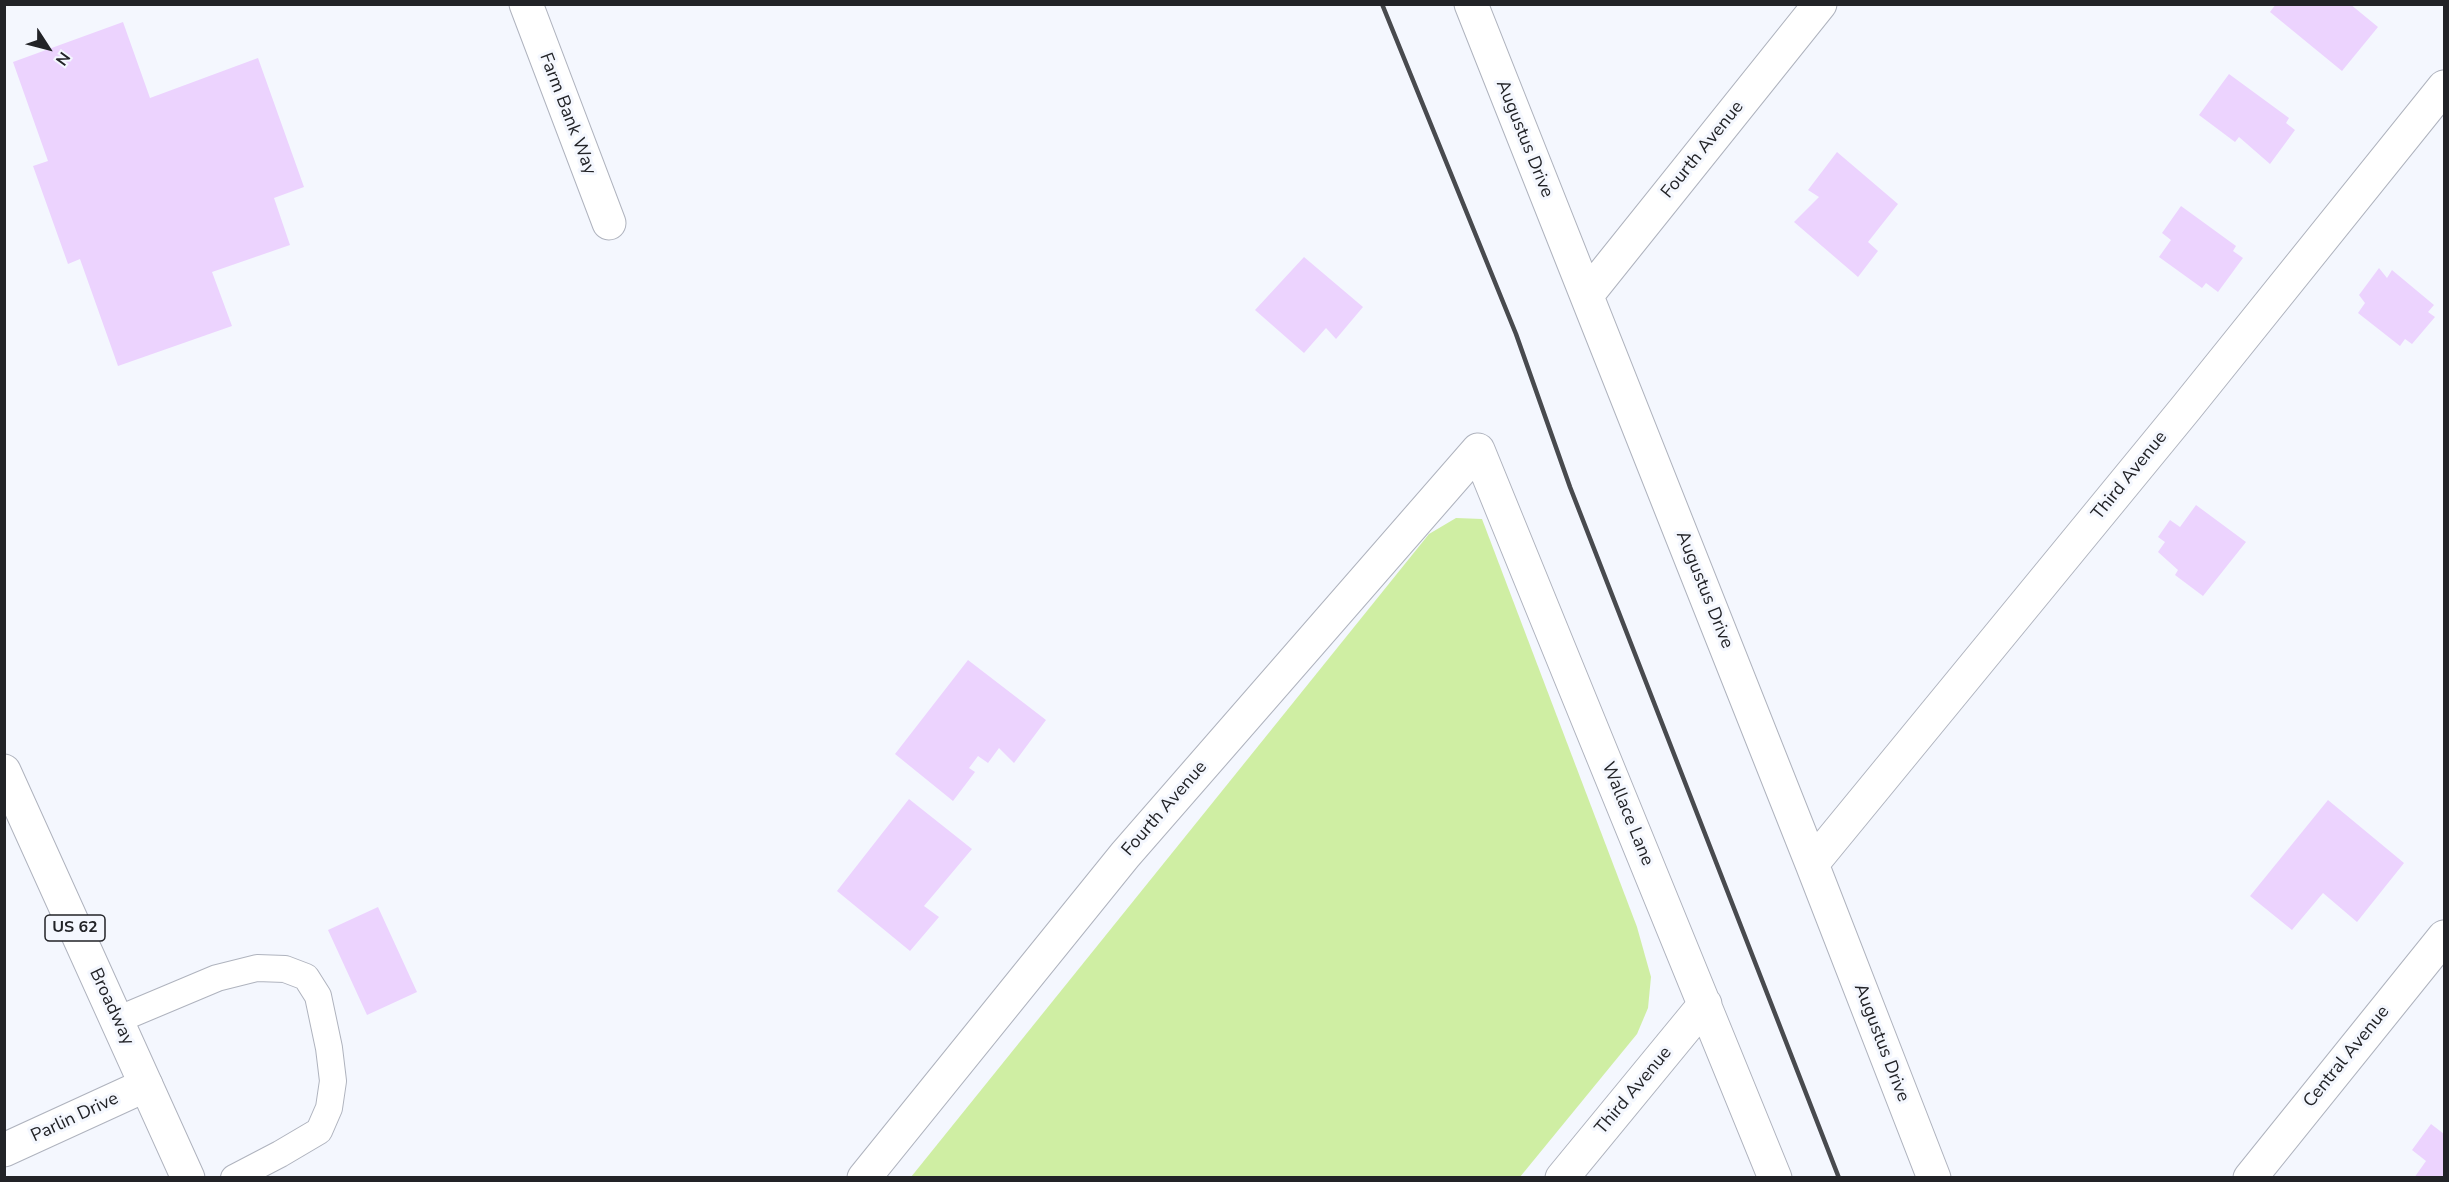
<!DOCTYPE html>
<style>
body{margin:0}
#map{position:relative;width:2449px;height:1182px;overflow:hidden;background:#f4f7fe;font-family:"Nunito Sans",sans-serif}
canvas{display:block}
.frame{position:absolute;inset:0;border:6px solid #222327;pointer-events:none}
.north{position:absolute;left:18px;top:18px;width:60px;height:60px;-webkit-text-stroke:4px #f4f7fe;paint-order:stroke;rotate:126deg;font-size:16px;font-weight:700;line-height:24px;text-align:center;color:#222327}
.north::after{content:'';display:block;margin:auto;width:21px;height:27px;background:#222327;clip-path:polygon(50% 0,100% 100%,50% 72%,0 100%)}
</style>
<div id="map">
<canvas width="2449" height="1182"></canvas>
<div class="frame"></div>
<div class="north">N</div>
</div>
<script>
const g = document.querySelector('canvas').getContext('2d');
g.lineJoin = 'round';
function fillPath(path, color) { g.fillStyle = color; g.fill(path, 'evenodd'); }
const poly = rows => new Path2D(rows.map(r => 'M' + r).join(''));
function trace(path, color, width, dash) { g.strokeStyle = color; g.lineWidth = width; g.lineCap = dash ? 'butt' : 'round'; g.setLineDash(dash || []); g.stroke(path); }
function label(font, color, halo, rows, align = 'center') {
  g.font = font + ' "Nunito Sans",sans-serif'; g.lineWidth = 6; g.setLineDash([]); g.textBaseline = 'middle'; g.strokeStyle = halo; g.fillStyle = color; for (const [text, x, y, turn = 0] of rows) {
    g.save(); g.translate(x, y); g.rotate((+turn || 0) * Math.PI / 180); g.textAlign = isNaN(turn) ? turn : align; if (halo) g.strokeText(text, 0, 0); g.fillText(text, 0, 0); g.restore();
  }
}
const green = poly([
 [1456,518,1482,519,1637,927,1651,977,1648,1008,1637,1034,1520,1177,911,1177,1429,534]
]);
const building = poly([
 [2276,4,2350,4,2378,27,2342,71,2270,12],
 [123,22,150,98,258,58,304,187,274,198,290,245,212,272,232,326,118,366,80,259,68,264,33,166,48,161,13,62],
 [2229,74,2289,118,2286,123,2295,130,2270,164,2239,137,2235,142,2199,115],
 [1837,152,1898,204,1868,242,1878,251,1858,277,1794,222,1819,197,1808,190],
 [2181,206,2236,246,2233,251,2243,258,2218,292,2206,283,2202,288,2159,257,2171,240,2162,233],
 [1304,257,1363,307,1336,339,1326,328,1304,353,1255,310],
 [2379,268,2387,278,2392,270,2434,305,2428,312,2435,317,2412,344,2405,339,2400,346,2358,313,2365,303,2359,295],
 [2196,505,2246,542,2203,596,2175,575,2178,570,2158,552,2165,542,2158,537,2170,520,2180,527],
 [968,660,1046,720,1014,763,999,748,988,763,978,756,969,768,975,772,953,801,895,754],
 [909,799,972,849,924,906,939,917,910,951,837,891],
 [2328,800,2404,863,2357,922,2323,893,2292,930,2250,896],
 [378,907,417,992,367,1015,328,930],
 [2431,1124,2444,1134,2444,1178,2414,1178,2426,1161,2412,1150]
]);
const service = poly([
 [117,1020,217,978,257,968,285,969,306,977,318,996,329,1048,333,1081,329,1108,319,1131,280,1154,234,1178]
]);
const minor = poly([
 [526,4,609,223],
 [1471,4,1812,864,1934,1178],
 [1587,295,1820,4],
 [1812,864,2186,408,2444,87],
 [864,1178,1125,855,1478,450,1775,1178],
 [1562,1178,1705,1004],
 [2250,1178,2444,937]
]);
const tertiary = poly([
 [4,1150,146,1085]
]);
const primary = poly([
 [4,771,188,1178]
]);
const rail = poly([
 [1382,4,1516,334,1570,487,1839,1178]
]);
const shields = [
 [75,928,60]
];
const shieldNames = [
 ["US 62",75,928]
];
const streetNames = [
 ["Farm Bank Way",567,114,69],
 ["Augustus Drive",1524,139,68],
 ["Fourth Avenue",1703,150,-51],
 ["Third Avenue",2130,476,-51],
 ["Augustus Drive",1704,590,68],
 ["Fourth Avenue",1165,809,-49],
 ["Wallace Lane",1627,814,68],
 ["Broadway",111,1007,65],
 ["Augustus Drive",1881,1043,69],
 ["Central Avenue",2347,1057,-51],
 ["Third Avenue",1634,1091,-50],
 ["Parlin Drive",75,1118,-25]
];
fillPath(green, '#cfeea3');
fillPath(building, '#ecd3fe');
trace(service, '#afb3be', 28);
trace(minor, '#afb3be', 35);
trace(tertiary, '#afb3be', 35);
trace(primary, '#afb3be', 35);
trace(service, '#fff', 26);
trace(minor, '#fff', 33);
trace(tertiary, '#fff', 33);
trace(primary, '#fff', 33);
trace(rail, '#484a4e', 4.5);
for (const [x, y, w] of shields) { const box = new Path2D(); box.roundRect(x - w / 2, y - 13, w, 26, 4.5); g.fillStyle = '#f4f7fe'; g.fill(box); trace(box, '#222327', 1.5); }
label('bold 16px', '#222327', null, shieldNames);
label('18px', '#222327', '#f4f7fe', streetNames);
</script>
